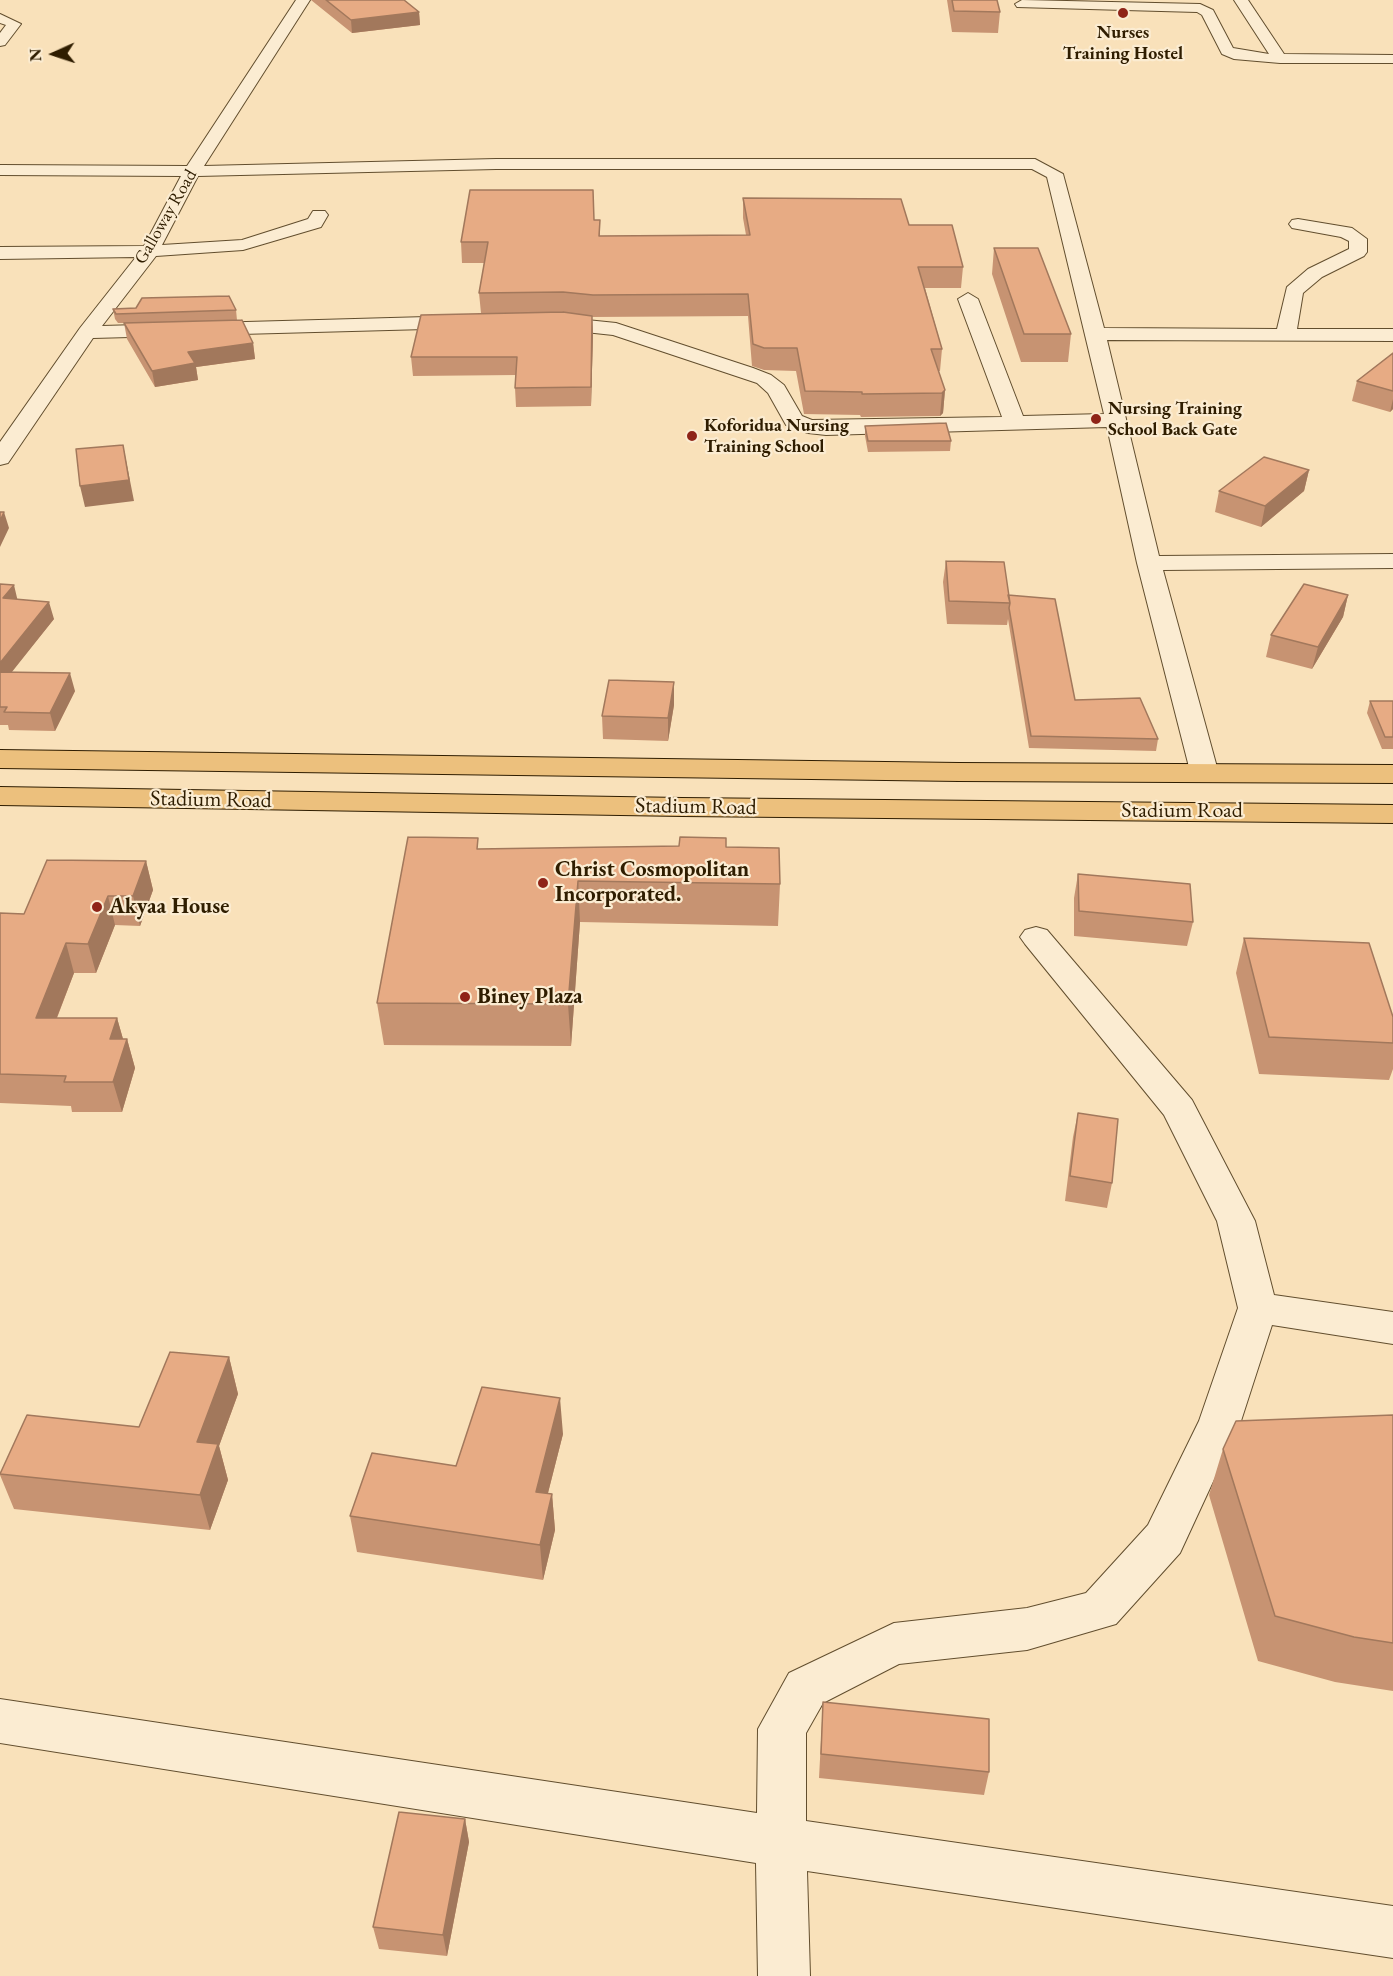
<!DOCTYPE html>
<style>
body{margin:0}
#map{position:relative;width:1393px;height:1976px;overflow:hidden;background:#f9e1ba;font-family:"EB Garamond",serif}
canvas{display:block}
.north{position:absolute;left:24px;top:24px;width:60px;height:60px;-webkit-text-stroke:4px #fbecd2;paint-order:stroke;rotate:267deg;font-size:16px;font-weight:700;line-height:24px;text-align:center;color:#2f1d00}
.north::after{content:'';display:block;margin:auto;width:21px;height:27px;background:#2f1d00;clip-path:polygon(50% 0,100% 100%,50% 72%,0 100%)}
</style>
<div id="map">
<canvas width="1393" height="1976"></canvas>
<div class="north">N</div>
</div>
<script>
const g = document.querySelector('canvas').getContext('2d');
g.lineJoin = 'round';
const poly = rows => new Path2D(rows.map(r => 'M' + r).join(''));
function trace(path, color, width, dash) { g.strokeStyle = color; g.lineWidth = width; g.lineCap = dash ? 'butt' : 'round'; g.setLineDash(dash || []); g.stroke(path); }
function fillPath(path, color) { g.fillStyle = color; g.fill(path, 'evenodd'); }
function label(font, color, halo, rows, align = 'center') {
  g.font = font + ' "EB Garamond",serif'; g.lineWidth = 4.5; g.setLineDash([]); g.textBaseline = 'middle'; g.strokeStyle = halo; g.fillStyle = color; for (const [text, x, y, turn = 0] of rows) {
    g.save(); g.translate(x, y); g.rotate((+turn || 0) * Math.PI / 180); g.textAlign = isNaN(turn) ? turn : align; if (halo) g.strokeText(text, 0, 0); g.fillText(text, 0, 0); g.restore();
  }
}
const minor = poly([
 [296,0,310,0,204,166,496,159,1035,159,1063,174,1104,328,1277,329,1287,287,1308,269,1349,249,1349,241,1341,237,1292,228,1289,224,1292,220,1298,219,1352,228,1367,239,1367,252,1364,256,1322,277,1303,293,1297,329,1393,329,1393,341,1107,340,1159,556,1393,554,1393,568,1163,570,1218,771,1214,777,1204,780,1194,777,1190,771,1137,563,1107,427,826,435,808,433,786,425,768,393,757,383,613,335,548,328,541,326,538,322,541,318,548,316,616,323,753,368,771,375,784,385,802,416,812,420,1002,417,958,299,968,293,978,299,1023,416,1104,414,1047,177,1032,169,496,169,198,176,162,245,242,240,308,219,313,211,325,211,328,215,321,227,243,250,156,256,102,326,463,316,470,318,473,322,470,326,463,328,93,338,8,463,0,465,0,442,80,328,136,257,0,259,0,247,144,246,181,176,0,175,0,165,187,166,296,0],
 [1022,0,1200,4,1213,10,1233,48,1269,54,1234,0,1248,0,1284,54,1393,55,1393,63,1280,63,1234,59,1222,54,1202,15,1197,12,1017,7,1015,4,1022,0],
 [0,14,21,24,5,45,0,46,0,33,6,25,0,23,0,14],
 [1036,927,1047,930,1192,1100,1255,1221,1274,1295,1393,1312,1393,1344,1272,1325,1241,1421,1180,1553,1116,1624,1027,1650,899,1664,823,1703,806,1733,806,1821,1393,1906,1393,1958,807,1871,810,1976,758,1976,756,1863,0,1743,0,1699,757,1813,758,1729,789,1673,894,1623,1027,1608,1086,1593,1148,1525,1199,1421,1238,1308,1217,1221,1164,1115,1025,944,1020,937,1025,930,1036,927]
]);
const major = poly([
 [0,750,959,763,1393,765,1393,783,959,781,0,768,0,750],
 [0,787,682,798,1393,805,1393,823,682,816,0,805,0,787]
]);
const wall = poly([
 [311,0,404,0,419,12,420,25,352,33],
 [947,0,997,0,1000,12,998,33,952,32],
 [743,198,909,225,963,267,961,288,925,288,942,349,940,371,938,371,945,390,943,413,940,416,861,417,860,415,804,414,796,371,764,370,752,366,748,316,592,317,593,334,591,406,516,407,515,388,516,375,413,376,411,357,481,313,479,293,484,263,462,263,461,242,600,220,600,236,746,235,743,218],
 [994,248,1071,334,1068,362,1021,362,992,274],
 [136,308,236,310,237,320,253,343,255,359,196,367,198,380,155,387,127,339,124,323,118,323,115,319,113,309],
 [1393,353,1393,409,1390,412,1352,401,1357,381],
 [865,426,951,441,950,451,868,452,865,436],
 [1309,470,1304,491,1261,527,1215,512,1219,491],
 [946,561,1008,595,1075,700,1158,739,1156,751,1029,748,1008,619,1007,625,947,624,943,582],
 [0,584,17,599,54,619,11,672,75,691,55,731,9,730,8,725,0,725],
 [1348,595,1343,617,1312,669,1266,657,1271,635],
 [1370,701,1393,701,1393,749,1382,749,1367,713],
 [674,705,668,741,603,739,602,716],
 [726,847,780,884,778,926,580,922,571,1046,384,1045,377,1003,479,849],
 [146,861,153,890,140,926,115,925,96,973,74,973,57,1018,117,1018,123,1039,127,1039,135,1068,122,1112,72,1112,71,1106,0,1103,0,913,24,914],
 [1078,874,1193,922,1187,946,1074,936,1074,898],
 [1244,938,1393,1043,1393,1069,1389,1080,1259,1074,1236,973],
 [1078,1113,1112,1183,1107,1208,1065,1201,1073,1137],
 [229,1357,238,1394,219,1446,228,1480,210,1530,14,1509,0,1475,0,1472,139,1427],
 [1393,1415,1393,1691,1335,1682,1258,1661,1209,1495,1223,1449],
 [563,1434,548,1493,552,1494,555,1530,543,1580,357,1552,350,1516,456,1466],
 [823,1702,989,1772,984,1795,819,1778],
 [465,1819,469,1842,447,1956,379,1949,373,1927]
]);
const shadedWall = poly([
 [419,12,420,25,352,33,351,20],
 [592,316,593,334,591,406,591,387],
 [253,343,255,359,196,367,198,380,155,387,152,371,188,352],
 [945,390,943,413,940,416,942,393],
 [1393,399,1393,409,1390,412],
 [123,445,134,501,85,507,80,486],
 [1309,470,1304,491,1261,527,1265,506],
 [4,512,9,528,0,547,0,521],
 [14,585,18,602,3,598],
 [1348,595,1343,617,1312,669,1318,647],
 [49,602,54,619,0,687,0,663],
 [70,673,75,691,55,731,50,713],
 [674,682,674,705,668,741,668,718],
 [146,861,153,890,140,926,133,896],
 [578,881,580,922,571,1046,568,1004],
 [108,896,115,925,96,973,88,944],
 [66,943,74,973,45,1048,36,1018],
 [117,1018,125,1046,127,1039,135,1068,122,1112,113,1082,110,1039],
 [229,1357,238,1394,219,1446,228,1480,210,1530,200,1495,197,1442],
 [560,1398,563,1434,539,1528,536,1492],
 [552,1494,555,1530,543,1580,540,1545],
 [465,1819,469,1842,447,1956,443,1935]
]);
const building = poly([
 [326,0,404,0,419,12,351,20,326,0],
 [952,0,997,0,1000,12,954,11,952,0],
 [470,190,593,190,594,220,600,220,599,236,750,235,743,198,901,199,909,225,952,225,963,267,918,267,942,349,931,349,945,390,942,393,862,394,862,392,805,391,797,348,764,348,753,344,748,294,593,295,563,292,479,293,488,242,461,242,470,190],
 [994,248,1038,248,1071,334,1024,334,994,248],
 [229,296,236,310,116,314,113,309,136,308,142,298,229,296],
 [563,312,592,316,591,387,515,388,517,357,411,357,421,315,563,312],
 [242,320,253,343,188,352,195,363,152,371,124,323,242,320],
 [1393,353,1393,391,1357,381,1393,353],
 [946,423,951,441,868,441,865,426,946,423],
 [123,445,129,480,80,486,76,449,123,445],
 [1264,457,1309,470,1265,506,1219,491,1264,457],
 [0,512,4,512,0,521,0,512],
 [946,561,1004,562,1010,603,949,601,946,561],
 [0,584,14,585,3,598,49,602,0,663,0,584],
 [1304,584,1348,595,1318,647,1271,635,1304,584],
 [1008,595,1055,599,1075,700,1140,698,1158,739,1031,736,1009,608,1010,603,1008,595],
 [0,672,70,673,50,713,4,712,7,707,0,707,0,672],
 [609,680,674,682,668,718,602,716,609,680],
 [1370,701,1393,701,1393,737,1385,737,1370,701],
 [408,837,478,838,477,849,679,846,680,837,726,838,726,847,779,848,780,884,578,881,568,1004,377,1003,408,837],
 [47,860,146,861,133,896,108,896,88,944,66,943,36,1018,117,1018,110,1039,127,1039,113,1082,64,1082,66,1076,0,1074,0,913,24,914,47,860],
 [1078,874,1190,884,1193,922,1079,911,1078,874],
 [1244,938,1369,943,1393,1017,1393,1043,1269,1037,1244,938],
 [1078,1113,1118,1119,1112,1183,1070,1176,1078,1113],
 [170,1352,229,1357,197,1442,218,1444,200,1495,0,1474,27,1415,139,1427,170,1352],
 [482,1387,560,1398,536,1492,552,1494,540,1545,350,1516,372,1453,456,1466,482,1387],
 [1393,1415,1393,1643,1354,1637,1275,1616,1223,1449,1236,1421,1393,1415],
 [823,1702,989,1719,989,1772,821,1754,823,1702],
 [399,1812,465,1819,443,1935,373,1927,399,1812]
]);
const markers = [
 [1123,13,6,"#8f2418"],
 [1096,419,6,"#8f2418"],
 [692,436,6,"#8f2418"],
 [543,883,6,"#8f2418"],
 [97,907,6,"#8f2418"],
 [465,997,6,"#8f2418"]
];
const farPoinames = [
 ["Nurses",1123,33,"center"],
 ["Training Hostel",1123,54,"center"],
 ["Nursing Training",1108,409],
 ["School Back Gate",1108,430],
 ["Koforidua Nursing",704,426],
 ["Training School",704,447]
];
const farStreetnames = [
 ["Galloway Road",166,217,-60]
];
const streetNames = [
 ["Stadium Road",211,800,1],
 ["Stadium Road",696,807,1],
 ["Stadium Road",1182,811]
];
const poiNames = [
 ["Christ Cosmopolitan",555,870],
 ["Incorporated.",555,895],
 ["Akyaa House",109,907],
 ["Biney Plaza",477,997]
];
trace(minor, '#624e2e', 2);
trace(major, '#2f1d00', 2);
fillPath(minor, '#fbecd2');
fillPath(major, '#ecc07d');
fillPath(wall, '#c79372');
fillPath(shadedWall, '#a2785c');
fillPath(building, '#e7ab84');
trace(building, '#a2785c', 1.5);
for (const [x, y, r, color] of markers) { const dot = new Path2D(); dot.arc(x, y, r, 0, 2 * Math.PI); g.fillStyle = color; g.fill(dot); trace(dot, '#fbecd2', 2); }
label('bold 18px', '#2f1d00', '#fbecd2', farPoinames, 'left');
label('18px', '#2f1d00', '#fbecd2', farStreetnames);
label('22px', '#2f1d00', '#fbecd2', streetNames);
label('bold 22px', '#2f1d00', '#fbecd2', poiNames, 'left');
</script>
